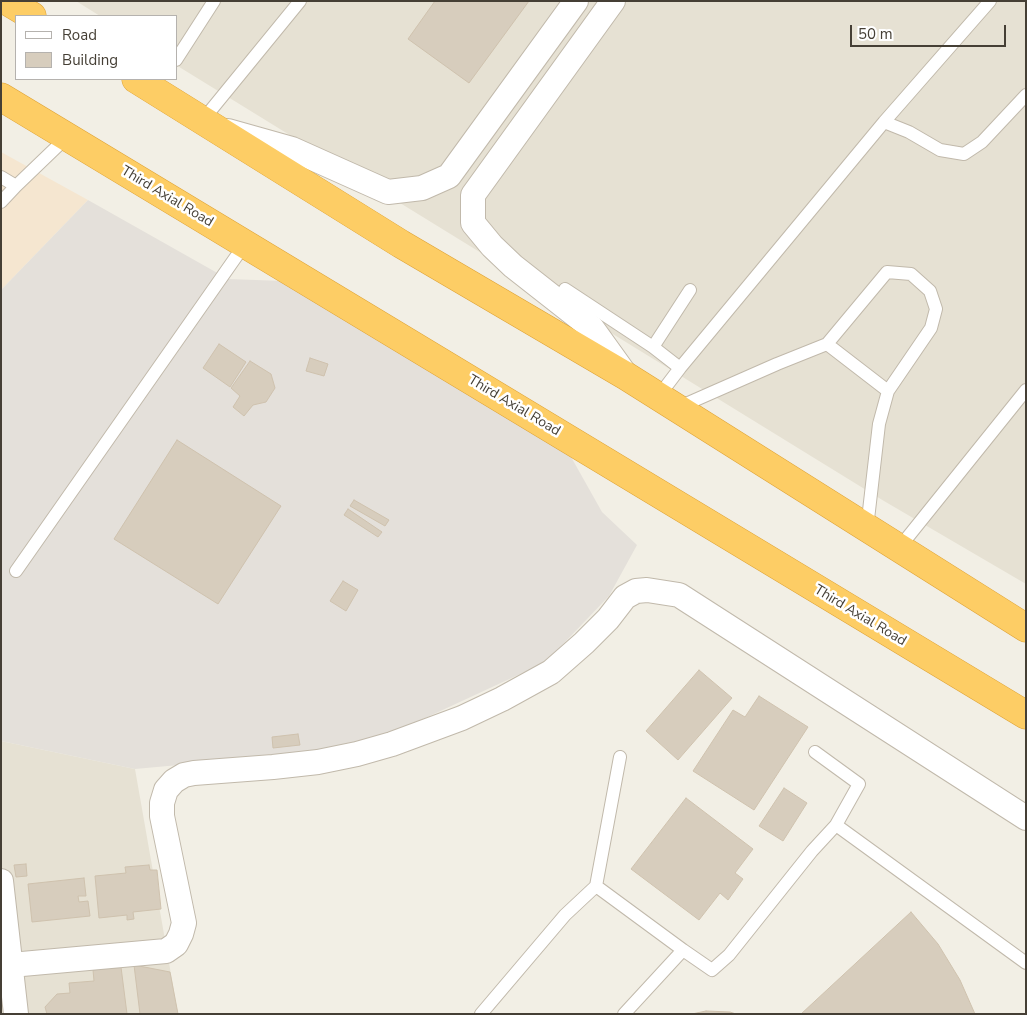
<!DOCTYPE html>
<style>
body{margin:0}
#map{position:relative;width:1027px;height:1015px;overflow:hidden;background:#f2efe5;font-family:"Nunito Sans",sans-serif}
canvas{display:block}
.frame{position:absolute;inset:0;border:2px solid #453f35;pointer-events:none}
.legend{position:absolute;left:15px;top:15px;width:162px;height:65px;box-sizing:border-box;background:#fff;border:1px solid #b5b2ae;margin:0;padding:6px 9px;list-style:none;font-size:15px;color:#453f35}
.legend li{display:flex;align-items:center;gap:10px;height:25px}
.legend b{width:25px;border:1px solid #b5b2ae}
.scale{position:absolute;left:850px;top:25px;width:156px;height:22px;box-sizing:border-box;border:2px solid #453f35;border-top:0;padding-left:6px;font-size:15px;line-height:18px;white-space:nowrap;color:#453f35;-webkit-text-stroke:4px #fff;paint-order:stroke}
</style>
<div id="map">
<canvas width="1027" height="1015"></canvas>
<div class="frame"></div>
<ul class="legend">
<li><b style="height:6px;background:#fff"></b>Road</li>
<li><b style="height:14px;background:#d7cdbd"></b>Building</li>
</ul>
<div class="scale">50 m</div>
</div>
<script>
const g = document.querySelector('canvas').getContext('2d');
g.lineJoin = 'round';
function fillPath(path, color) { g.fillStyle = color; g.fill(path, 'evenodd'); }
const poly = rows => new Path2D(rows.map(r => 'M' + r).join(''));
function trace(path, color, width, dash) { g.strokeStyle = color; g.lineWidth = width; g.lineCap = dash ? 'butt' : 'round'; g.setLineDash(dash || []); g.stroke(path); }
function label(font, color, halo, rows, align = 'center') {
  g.font = font + ' "Nunito Sans",sans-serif'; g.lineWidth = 5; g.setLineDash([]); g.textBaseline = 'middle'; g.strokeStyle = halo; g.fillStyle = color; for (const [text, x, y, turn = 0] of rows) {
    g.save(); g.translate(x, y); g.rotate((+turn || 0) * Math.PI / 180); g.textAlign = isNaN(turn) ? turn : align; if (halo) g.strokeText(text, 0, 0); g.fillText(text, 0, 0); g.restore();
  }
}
const residential = poly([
 [76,1,1026,1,1026,584,884,501,176,65,176,16,100,16],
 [1,741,135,769,178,1014,1,1014]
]);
const commercial = poly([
 [1,152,88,200,1,290]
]);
const industrial = poly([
 [88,200,228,279,283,281,566,448,602,512,637,545,609,596,546,662,393,733,332,751,135,769,1,741,1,290]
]);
const building = poly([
 [435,1,529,1,469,83,408,39,435,1],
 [219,344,246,362,230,387,203,368,219,344],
 [310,358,328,364,324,376,306,371,310,358],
 [250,361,271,374,275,388,266,402,253,405,244,416,233,407,240,396,231,388,250,361],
 [177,440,281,506,218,604,114,539,177,440],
 [354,500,389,520,385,526,350,506,354,500],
 [348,509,382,532,378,537,344,515,348,509],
 [343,581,358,590,346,611,330,601,343,581],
 [699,670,732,698,678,760,646,731,699,670],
 [759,696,808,727,754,810,693,771,733,710,745,717,759,696],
 [298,734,300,745,273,748,272,737,298,734],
 [784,788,807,803,783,841,759,826,784,788],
 [686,798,753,849,735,873,743,879,728,900,720,893,699,920,631,869,686,798],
 [26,864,27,876,16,877,14,865,26,864],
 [149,865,150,870,157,870,161,909,133,912,134,919,127,920,127,915,99,918,95,876,126,873,125,867,149,865],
 [84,878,86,896,78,896,79,902,88,901,90,916,32,922,28,884,84,878],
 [911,912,938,944,960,980,975,1014,801,1014,911,912],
 [134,965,170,972,178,1014,140,1014,134,965],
 [121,967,127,1014,47,1014,45,1007,57,994,70,993,69,983,94,981,93,970,121,967],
 [706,1011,730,1012,736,1014,692,1014,706,1011]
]);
const service = poly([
 [176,60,214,1],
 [202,121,300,1],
 [884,122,909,132,940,150,964,154,982,142,1026,95],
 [1,177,16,186,67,137],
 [1,202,16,186],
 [565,289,653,347,680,368],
 [827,344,887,272,911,274,930,291,936,309,931,328,888,391],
 [653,347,690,290],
 [658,397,680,368,884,122,990,1],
 [677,408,777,364,827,344,888,391,879,424,867,528],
 [899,548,1026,390],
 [16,571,245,244],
 [815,752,859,784,836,825],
 [596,886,620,757],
 [481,1014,565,915,596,886,683,950],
 [624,1014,683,950,712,970,729,955,812,851,836,825,1026,963]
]);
const minor = poly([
 [613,1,473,195,473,223,492,246,513,266,592,328,625,374],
 [228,131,292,149,388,192,422,188,449,176,576,1],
 [1,881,16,1014],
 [11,965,166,951,176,944,181,934,184,923,162,816,162,803,166,790,174,781,184,775,194,773,273,767,318,762,357,754,392,744,462,718,502,699,551,672,584,643,608,619,625,597,636,591,647,590,679,595,1026,818]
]);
const motorway = poly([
 [7,1,32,16],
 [136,79,401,244,626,376,1026,628],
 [1,97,1026,715]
]);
const streetNames = [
 ["Third Axial Road",167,197,31],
 ["Third Axial Road",514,406,31],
 ["Third Axial Road",860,616,31]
];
fillPath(residential, '#e6e1d3');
fillPath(commercial, '#f5e6d0');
fillPath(industrial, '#e4e0da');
fillPath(building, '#d7cdbd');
trace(building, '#cfc2ae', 1);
trace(service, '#c1b9ab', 14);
trace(minor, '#c1b9ab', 26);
trace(motorway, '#dda135', 29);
trace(service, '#fff', 12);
trace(minor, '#fff', 24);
trace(motorway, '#fdcd65', 28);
label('14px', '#453f35', '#fff', streetNames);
</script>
